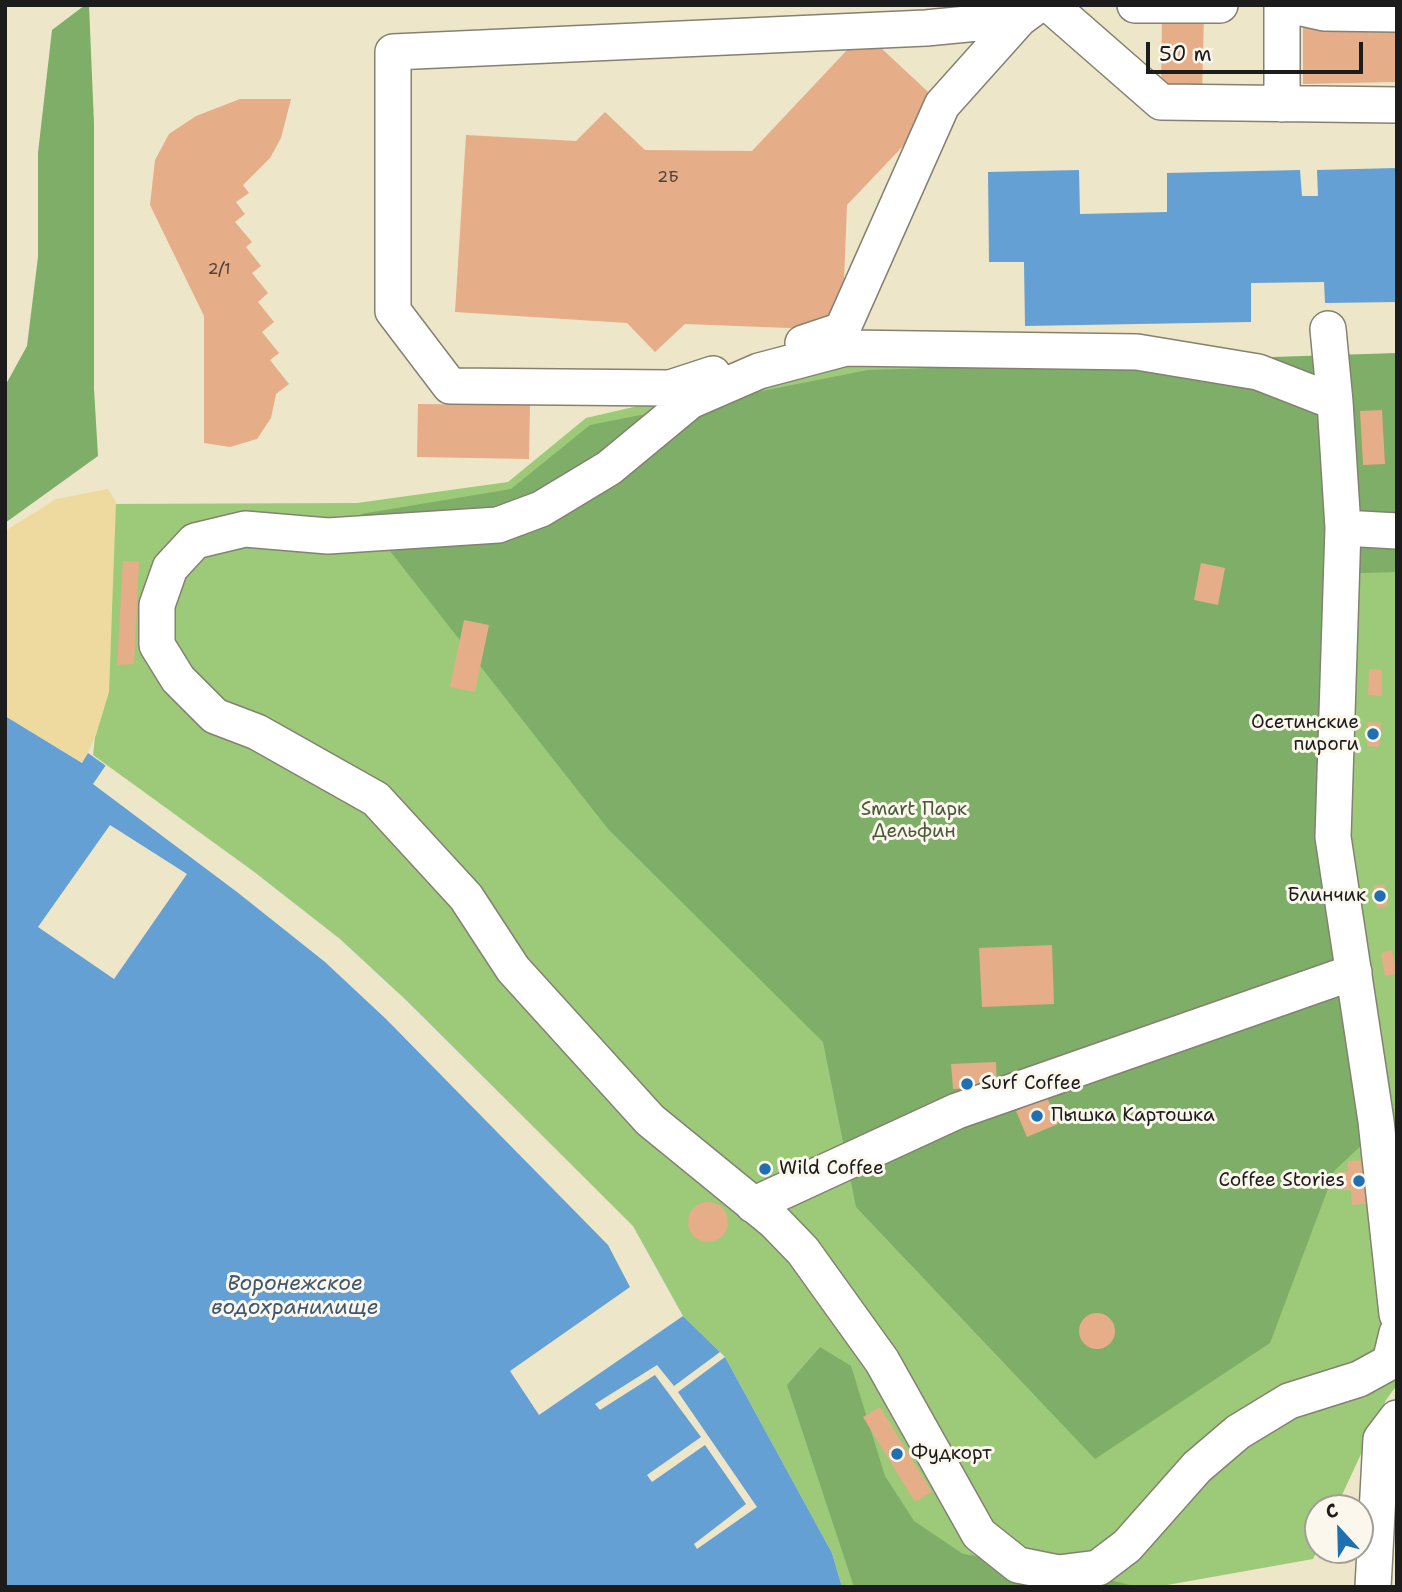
<!DOCTYPE html>
<meta charset="utf-8">
<style>
body{margin:0}
#map{position:relative;width:1402px;height:1592px;overflow:hidden;background:#ede6c8;font-family:"Shantell Sans",sans-serif}
canvas{display:block}
.frame{position:absolute;inset:0;border:7px solid #1c1c1c;pointer-events:none}
.north{position:absolute;left:1304px;top:1494px;width:70px;height:70px;box-sizing:border-box;background:#fbf7ec;border:2px solid #a29f99;border-radius:50%;rotate:338deg;font-size:19px;font-weight:700;line-height:28px;text-align:center;color:#1c1c1c}
.north::after{content:'';display:block;margin:auto;width:24px;height:32px;background:#1f6fb2;clip-path:polygon(50% 0,100% 100%,50% 72%,0 100%)}
.scale{position:absolute;left:1146px;top:42px;width:217px;height:32px;box-sizing:border-box;border:4px solid #1c1c1c;border-top:0;padding-left:9px;font-size:21px;line-height:24px;white-space:nowrap;color:#1c1c1c;-webkit-text-stroke:5px #fbf7ec;paint-order:stroke}
</style>
<div id="map">
<canvas width="1402" height="1592"></canvas>
<div class="frame"></div>
<div class="north">С</div>
<div class="scale">50 m</div>
</div>
<script>
const g = document.querySelector('canvas').getContext('2d');
g.lineJoin = 'round';
function fillPath(path, color) { g.fillStyle = color; g.fill(path, 'evenodd'); }
const poly = rows => new Path2D(rows.map(r => 'M' + r).join(''));
function trace(path, color, width, dash) { g.strokeStyle = color; g.lineWidth = width; g.lineCap = dash ? 'butt' : 'round'; g.setLineDash(dash || []); g.stroke(path); }
function label(font, color, halo, rows, align = 'center') {
  g.font = font + ' "Shantell Sans",sans-serif'; g.lineWidth = 6; g.setLineDash([]); g.textBaseline = 'middle'; g.strokeStyle = halo; g.fillStyle = color; for (const [text, x, y, turn = 0] of rows) {
    g.save(); g.translate(x, y); g.rotate((+turn || 0) * Math.PI / 180); g.textAlign = isNaN(turn) ? turn : align; if (halo) g.strokeText(text, 0, 0); g.fillText(text, 0, 0); g.restore();
  }
}
const green = poly([
 [1397,358,1397,1385,1386,1400,1336,1508,1318,1508,1318,1549,1313,1559,1156,1587,842,1587,832,1553,725,1357,683,1316,633,1226,407,1001,340,939,253,871,93,755,98,710,105,504,357,503,508,482,586,418,681,396,756,362,1331,366]
]);
const forest = poly([
 [85,5,89,5,94,124,94,389,98,456,5,523,5,386,27,346,38,257,38,153,52,30],
 [1397,353,1397,572,1330,574,1367,1140,1335,1170,1270,1343,1095,1459,856,1207,823,1042,608,829,361,514,511,489,590,425,868,370],
 [820,1347,851,1366,885,1476,914,1521,963,1554,1077,1571,1137,1587,854,1587,787,1385]
]);
const sand = poly([
 [108,489,116,502,109,692,96,735,83,763,5,716,5,531,56,499]
]);
const water = poly([
 [1397,168,1397,302,1325,303,1324,282,1251,283,1251,322,1025,326,1024,262,989,262,988,172,1079,170,1080,214,1167,212,1167,173,1300,170,1302,196,1318,196,1317,170],
 [5,716,82,763,88,753,253,871,340,939,407,1001,633,1226,683,1316,725,1357,832,1553,842,1587,5,1587]
]);
const pier = poly([
 [106,765,253,871,340,939,407,1001,633,1226,683,1316,539,1415,510,1371,630,1287,608,1245,386,1019,325,962,237,892,93,784],
 [110,825,187,874,114,979,38,927],
 [720,1352,725,1357,678,1392,757,1507,697,1549,694,1544,746,1504,705,1445,652,1482,647,1475,701,1437,655,1375,600,1410,595,1404,657,1365,674,1386]
]);
const building = poly([
 [1162,15,1204,16,1202,93,1161,92],
 [1397,27,1397,82,1303,84,1303,28],
 [864,32,942,105,847,205,842,330,685,324,655,352,627,323,455,312,466,135,576,141,605,112,645,150,752,151],
 [240,99,291,99,281,138,270,158,243,185,249,193,236,202,245,214,235,222,252,242,246,247,261,266,252,273,268,293,258,302,274,322,262,332,279,353,270,360,289,384,276,394,271,418,257,439,230,447,204,443,204,316,150,205,155,160,169,134,196,116],
 [418,404,530,405,529,459,417,457],
 [1382,410,1385,464,1363,465,1360,411],
 [123,561,139,562,134,664,117,665],
 [1201,563,1225,568,1218,605,1194,600],
 [464,620,489,625,475,692,450,687],
 [1369,669,1382,670,1382,696,1368,695],
 [1368,722,1381,723,1379,747,1367,746],
 [1384,884,1388,906,1377,908,1373,886],
 [1052,945,1054,1004,982,1007,979,948],
 [1392,950,1397,974,1385,976,1381,953],
 [996,1062,997,1087,953,1089,951,1064],
 [1047,1097,1058,1124,1027,1137,1016,1111],
 [1369,1160,1372,1203,1352,1205,1351,1190,1339,1190,1338,1172,1348,1172,1348,1161],
 '688 1222a20 20 0 1 1 40 0a20 20 0 1 1-40 0Z',
 '1079 1331a18 18 0 1 1 36 0a18 18 0 1 1-36 0Z',
 [880,1407,932,1492,915,1502,863,1417]
]);
const minor = poly([
 [1050,5,1161,102,1397,105],
 [1135,5,1220,5],
 [1282,5,1282,104],
 [1288,5,1324,13,1397,14],
 [1328,329,1335,402],
 [803,343,842,330,942,105,1019,19,1038,5],
 [713,374,670,388,450,386,393,311,393,52,926,28,1019,19],
 [1343,528,1397,531],
 [753,1205,957,1111,1354,972],
 [1397,1314,1376,1121,1333,837,1343,528,1335,402,1258,372,1137,352,846,348,759,371,690,401,609,468,541,509,498,525,328,536,245,529,195,541,170,568,157,605,157,645,178,679,215,716,257,732,376,799,466,897,513,969,650,1120,775,1222,803,1251,882,1361,979,1534,1018,1565,1058,1573,1098,1568,1127,1546,1197,1467,1238,1432,1289,1401,1359,1379,1390,1362,1397,1333],
 [1373,1587,1381,1439,1397,1418]
]);
const markers = [
 [1373,734,7,"#1f6fb2"],
 [1380,896,7,"#1f6fb2"],
 [967,1084,7,"#1f6fb2"],
 [1037,1116,7,"#1f6fb2"],
 [765,1169,7,"#1f6fb2"],
 [1359,1181,7,"#1f6fb2"],
 [897,1454,7,"#1f6fb2"]
];
const numberNames = [
 ["2Б",668,178],
 ["2/1",219,270]
];
const poiNames = [
 ["Осетинские",1359,723,"right"],
 ["пироги",1359,745,"right"],
 ["Блинчик",1366,896,"right"],
 ["Surf Coffee",981,1084],
 ["Пышка Картошка",1051,1116],
 ["Wild Coffee",779,1169],
 ["Coffee Stories",1345,1181,"right"],
 ["Фудкорт",911,1454]
];
const parkNames = [
 ["Smart Парк",914,810],
 ["Дельфин",914,832]
];
const waterNames = [
 ["Воронежское",295,1285],
 ["водохранилище",295,1309]
];
fillPath(green, '#9dca78');
fillPath(forest, '#7eae68');
fillPath(sand, '#eeda9e');
fillPath(water, '#64a0d4');
fillPath(pier, '#ede6c8');
fillPath(building, '#e6ad89');
trace(minor, '#848172', 38);
trace(minor, '#fff', 35);
for (const [x, y, r, color] of markers) { const dot = new Path2D(); dot.arc(x, y, r, 0, 2 * Math.PI); g.fillStyle = color; g.fill(dot); trace(dot, '#fbf7ec', 2.5); }
label('16px', '#4e4037', null, numberNames);
label('19px', '#1c1c1c', '#fbf7ec', poiNames, 'left');
label('19px', '#49593c', '#fbf7ec', parkNames);
label('italic 21px', '#3c576f', '#fbf7ec', waterNames);
</script>
